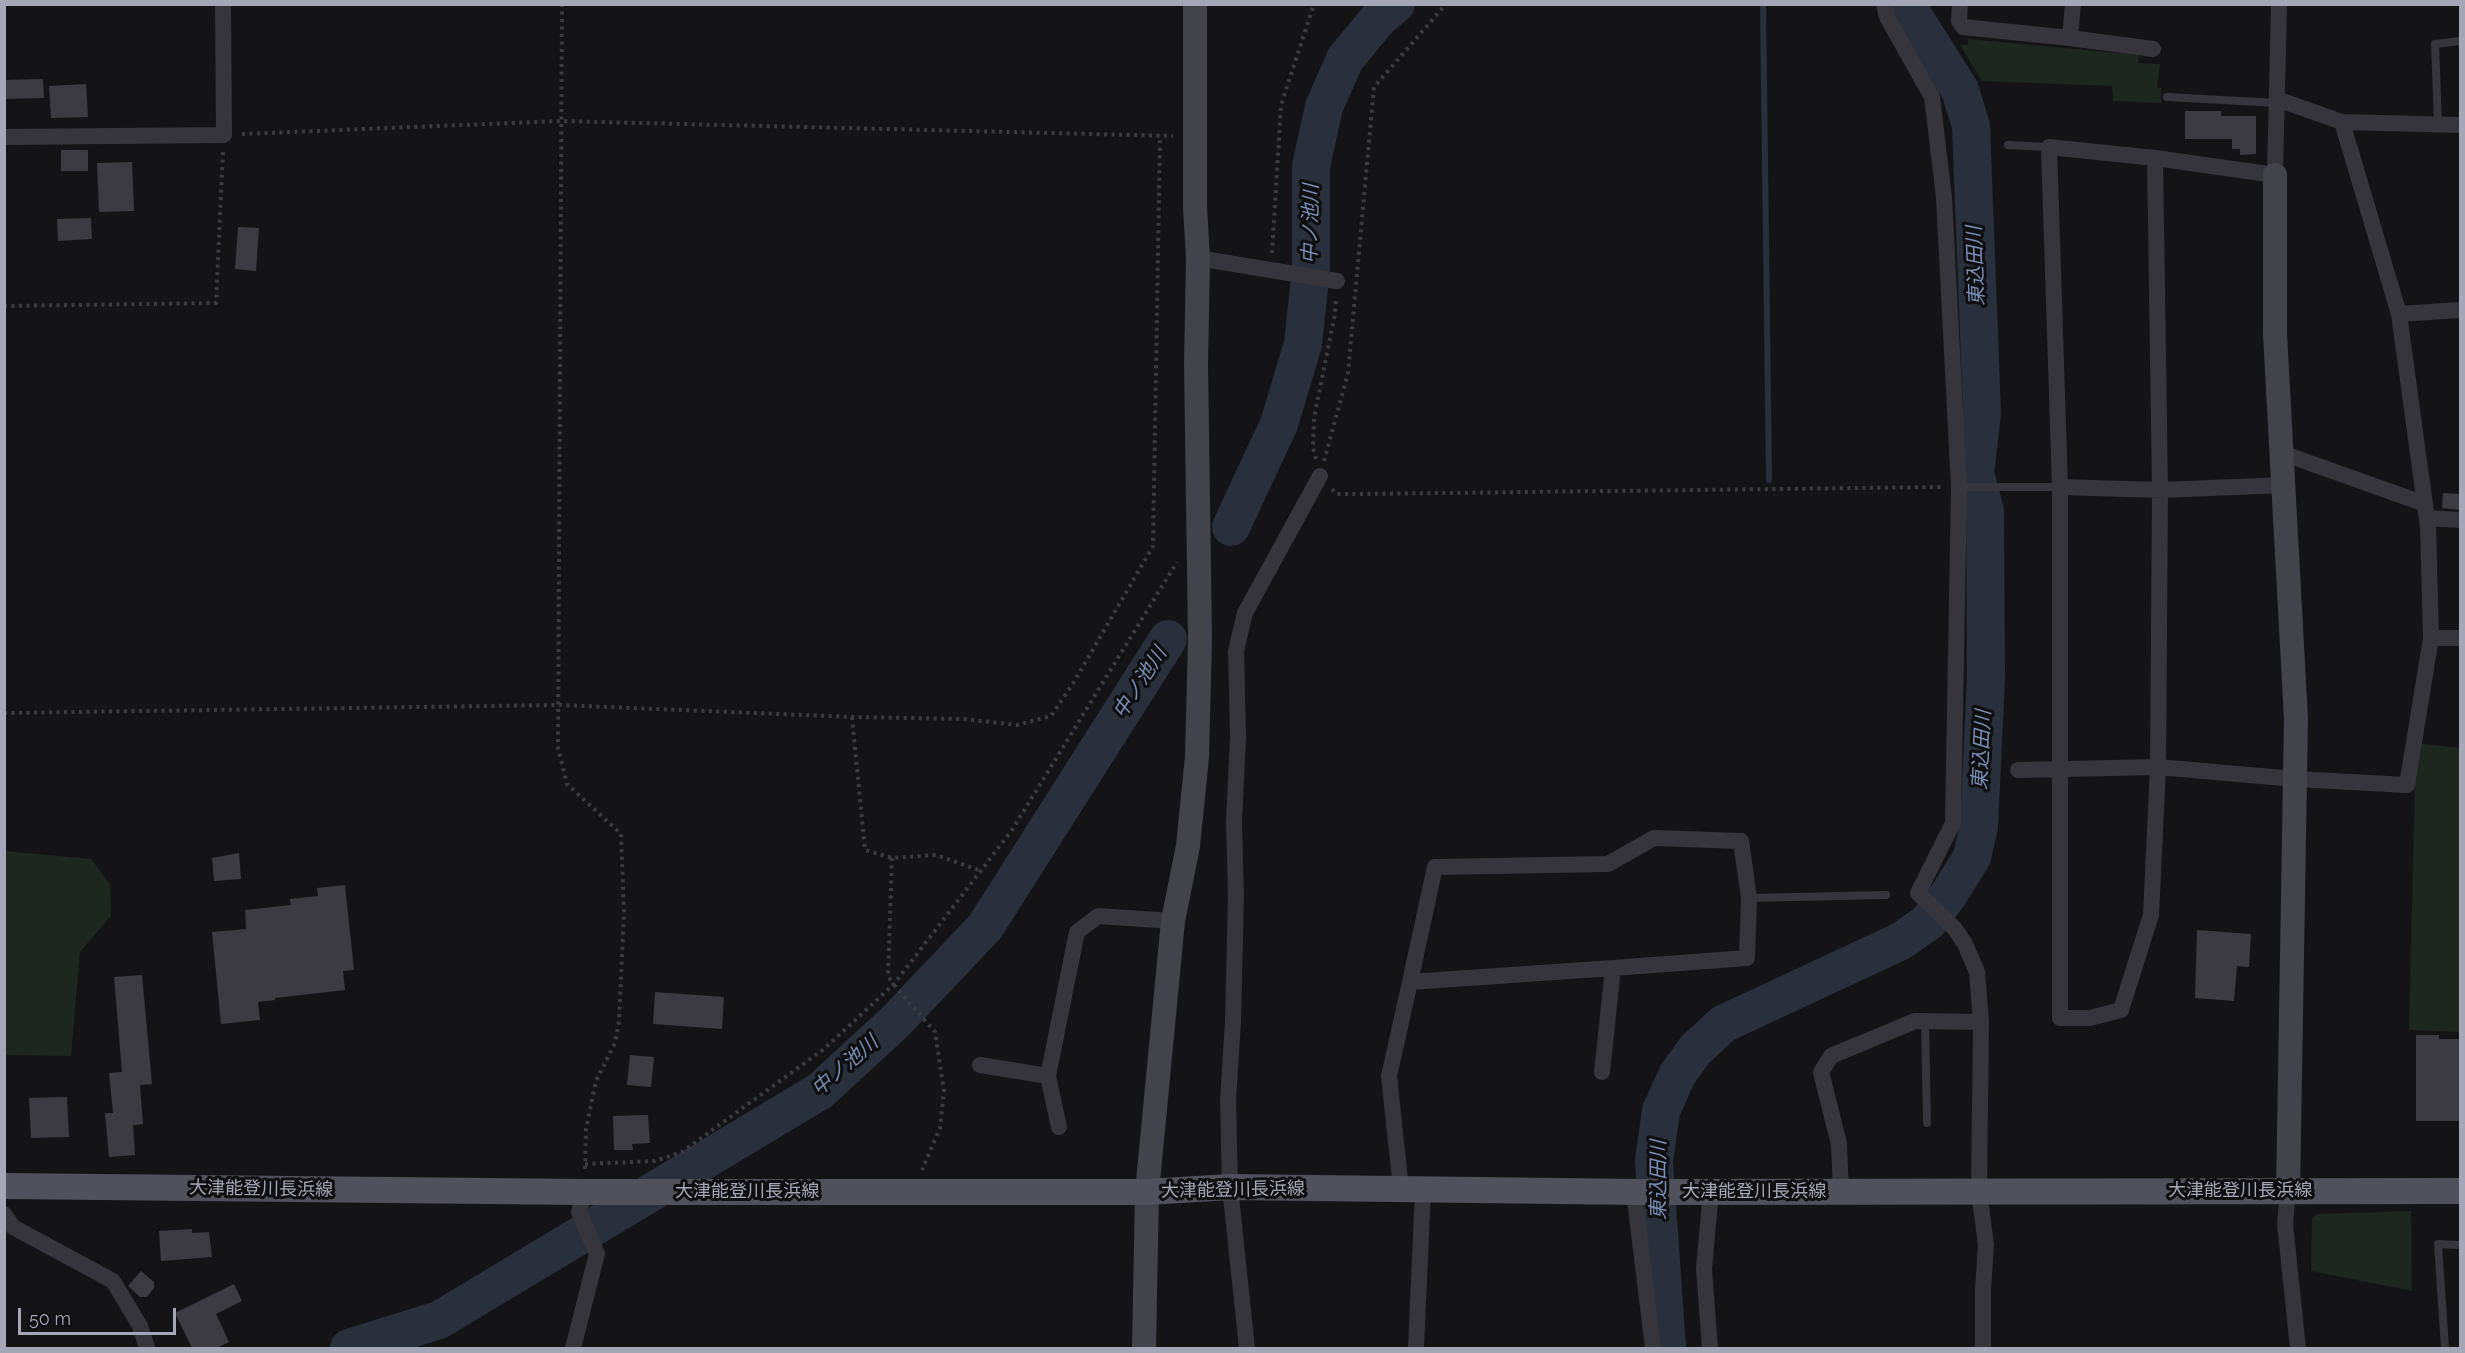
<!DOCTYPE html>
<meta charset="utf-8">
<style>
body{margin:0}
#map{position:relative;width:2465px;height:1353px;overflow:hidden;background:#141416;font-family:Raleway,sans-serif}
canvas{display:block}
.frame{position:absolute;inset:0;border:6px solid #a5a7b7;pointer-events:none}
.scale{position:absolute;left:18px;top:1308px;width:158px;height:27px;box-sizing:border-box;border:3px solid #a5a7b7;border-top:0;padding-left:8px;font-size:18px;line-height:21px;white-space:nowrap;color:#a5a7b7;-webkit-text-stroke:4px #0f0f11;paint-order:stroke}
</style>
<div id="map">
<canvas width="2465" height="1353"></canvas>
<div class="frame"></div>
<div class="scale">50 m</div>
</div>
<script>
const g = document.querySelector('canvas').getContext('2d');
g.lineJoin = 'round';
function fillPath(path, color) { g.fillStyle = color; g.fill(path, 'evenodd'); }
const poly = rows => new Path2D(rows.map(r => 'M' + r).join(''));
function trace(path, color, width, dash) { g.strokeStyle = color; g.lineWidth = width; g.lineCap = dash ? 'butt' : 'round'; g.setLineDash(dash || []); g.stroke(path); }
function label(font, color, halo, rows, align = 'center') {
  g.font = font + ' Raleway,"Noto Sans JP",sans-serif'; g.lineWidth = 6; g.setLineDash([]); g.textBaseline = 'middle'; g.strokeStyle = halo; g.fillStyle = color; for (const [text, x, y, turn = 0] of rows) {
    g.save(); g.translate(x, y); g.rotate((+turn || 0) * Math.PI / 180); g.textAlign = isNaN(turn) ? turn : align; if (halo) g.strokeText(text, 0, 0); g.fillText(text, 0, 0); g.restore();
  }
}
const green = poly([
 [1968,39,2139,55,2138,63,2160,64,2157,88,2161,88,2161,103,2113,101,2112,86,1982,81,1960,45,1968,45],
 [2416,743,2460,748,2460,1032,2409,1030],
 [5,851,91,859,110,884,111,916,80,952,71,1056,5,1055],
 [2411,1211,2412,1291,2311,1271,2312,1218,2318,1214]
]);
const stream = poly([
 [1763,4,1769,480]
]);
const river = poly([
 [1231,527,1279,424,1303,344,1311,269,1311,166,1324,107,1345,59,1379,18,1396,4],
 [349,1348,439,1320,820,1091,895,1022,985,927,1168,639],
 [1667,1348,1654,1161,1661,1111,1677,1075,1695,1050,1723,1024,1901,941,1928,922,1949,894,1972,857,1979,826,1986,679,1985,511,1975,473,1982,413,1971,126,1960,90,1914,17,1910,4]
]);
const building = poly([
 [43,79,44,98,4,99,4,80],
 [86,84,88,117,51,118,49,86],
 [2185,111,2221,111,2221,116,2256,116,2256,154,2240,155,2240,149,2232,149,2232,139,2185,139],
 [61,150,88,150,88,171,61,171],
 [132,162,134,211,99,212,97,163],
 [91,218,92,239,58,241,57,219],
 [238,227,259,228,256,271,235,269],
 [2443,493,2460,494,2460,510,2442,508],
 [239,853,241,879,214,881,212,858],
 [345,885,354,970,343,971,345,990,275,998,275,1000,258,1002,260,1020,221,1024,212,932,246,929,245,910,291,905,290,899,318,896,317,888],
 [2197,930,2251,934,2249,967,2237,966,2234,1001,2195,998],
 [142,975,152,1084,140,1085,143,1124,133,1125,135,1155,109,1157,105,1113,113,1113,109,1073,122,1072,114,977],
 [655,992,724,997,722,1029,653,1024],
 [2416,1035,2439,1035,2439,1039,2460,1039,2460,1121,2416,1121],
 [630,1055,654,1057,651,1087,627,1085],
 [67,1097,69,1137,31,1138,29,1098],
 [648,1115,650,1143,632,1144,633,1150,614,1150,613,1116],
 [192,1229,192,1233,209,1232,212,1257,161,1261,159,1231],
 [141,1271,154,1282,154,1288,147,1297,140,1297,128,1286],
 [234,1284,242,1301,216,1314,229,1342,217,1348,192,1348,175,1313]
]);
const path = poly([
 [562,4,558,748,567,784,621,834,624,913,619,1021,615,1043,596,1081,586,1129,585,1170],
 [242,134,560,121,1173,136],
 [1272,253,1281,105,1314,4],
 [4,306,216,303,223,151],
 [1316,459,1313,448,1314,418,1335,314,1336,298],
 [1324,461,1348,373,1374,87,1446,4],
 [1332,489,1337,494,1360,494,1943,487],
 [4,713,559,705,852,717,964,719,1017,725,1051,716,1074,682,1153,546,1160,136],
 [852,717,865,850,892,858,936,855,981,871],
 [892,858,888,976,894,985],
 [894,985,935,1032,944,1091,940,1128,922,1170],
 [585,1164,655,1161,682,1152,824,1049,894,984,1012,830,1177,562]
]);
const lane = poly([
 [2167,97,2277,103],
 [2438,124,2435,44,2460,41],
 [2008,145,2049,147],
 [1959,487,2060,487],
 [1749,898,1886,895],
 [1925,1021,1927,1123],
 [2445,1348,2438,1244,2460,1245]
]);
const street = poly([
 [1884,4,1887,17,1932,97,1944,197,1959,487,1953,823,1918,893,1955,929,1965,944,1977,972,1981,1022,1979,1191,1986,1245,1983,1289,1983,1348],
 [1960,4,1959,21,1963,27,2070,38],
 [2073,4,2070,38,2153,49],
 [2277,99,2342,122,2460,125],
 [2342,122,2399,314],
 [4,137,224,135,223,4],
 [2155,158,2160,490,2158,767,2151,915,2121,1010,2090,1018,2060,1018,2060,487,2049,147,2155,158,2275,175,2279,4],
 [1198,258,1337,281],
 [2282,453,2425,504],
 [2060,487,2160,490,2285,485],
 [2427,518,2460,520],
 [2431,638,2460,638],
 [2018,770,2158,767,2295,779,2407,785,2431,638,2428,527,2399,314,2460,310],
 [1410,982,1435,867,1608,864,1654,838,1741,841,1749,898,1747,958,1613,968],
 [980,1065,1048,1076],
 [1059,1127,1048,1076,1077,932,1098,916,1173,921],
 [1401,1189,1389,1076,1410,982,1613,968,1602,1072],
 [1634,1192,1653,1348],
 [1841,1192,1839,1144,1821,1072,1831,1056,1915,1021,1981,1022],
 [2288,1192,2285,1224,2298,1348],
 [4,1214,13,1227,113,1281,140,1326,147,1348],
 [573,1348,597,1254,579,1212,584,1192],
 [1247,1348,1230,1187,1228,1100,1233,1022,1236,895,1234,822,1238,737,1236,651,1245,613,1320,476],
 [1416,1348,1423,1190],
 [1710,1348,1704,1269,1711,1191]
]);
const secondary = poly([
 [2275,175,2275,334,2296,719,2288,1192],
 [1144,1348,1147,1192,1173,921,1188,846,1197,757,1200,638,1196,364,1198,258,1195,207,1195,4]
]);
const primary = poly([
 [4,1186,584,1192,1147,1192,1230,1187,1641,1192,2460,1191]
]);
const streetNames = [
 ["大津能登川長浜線",261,1189,1],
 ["大津能登川長浜線",1233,1190,-1],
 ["大津能登川長浜線",2240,1191],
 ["大津能登川長浜線",747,1192],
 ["大津能登川長浜線",1754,1192]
];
const waterNames = [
 ["中ノ池川",1311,224,-89],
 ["東込田川",1976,266,-92],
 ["中ノ池川",1140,683,-57],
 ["東込田川",1982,750,-87],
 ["中ノ池川",845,1066,-41],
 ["東込田川",1659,1180,-90]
];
fillPath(green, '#1e2620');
trace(stream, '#29303b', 6);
trace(river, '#29303b', 38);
fillPath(building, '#3c3b41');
trace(path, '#3b3c42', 4, [3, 4.5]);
trace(lane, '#35353b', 8);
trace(street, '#35353b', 16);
trace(secondary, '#43434c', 24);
trace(primary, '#51515b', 26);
label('18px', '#a5a7b7', '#0f0f11', streetNames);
label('italic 20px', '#798fb5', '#0f0f11', waterNames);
</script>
